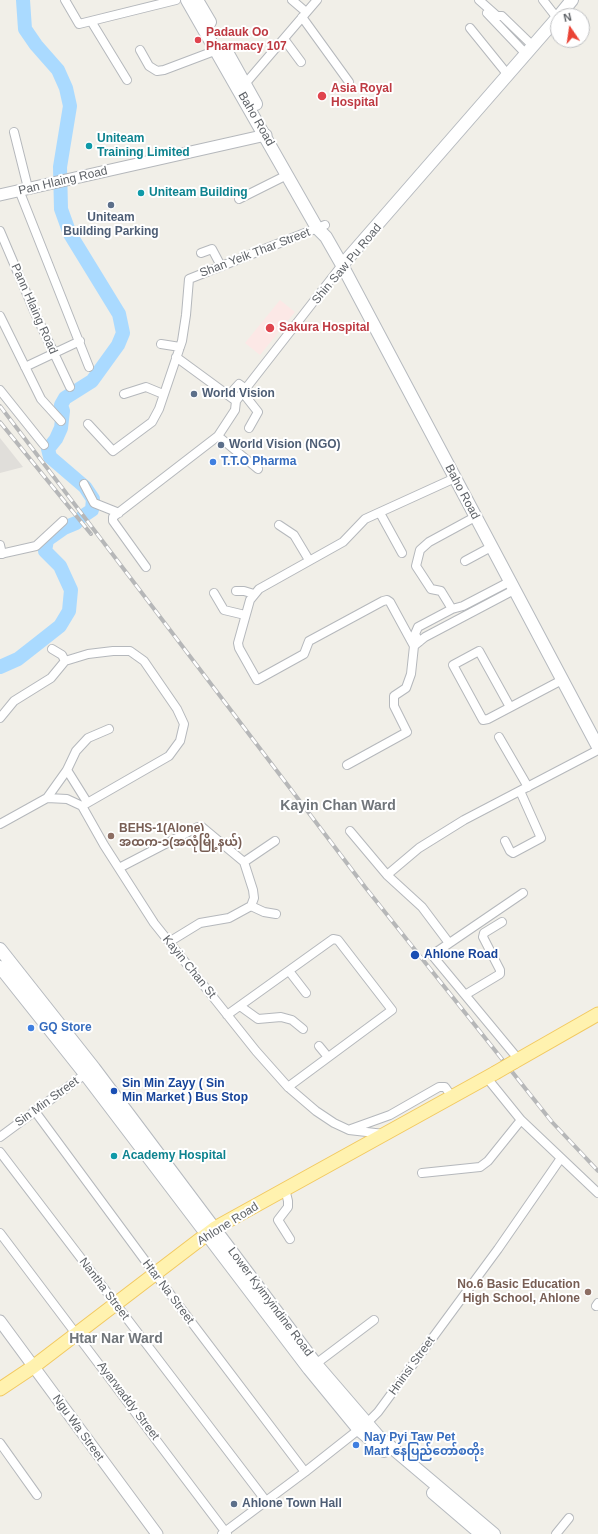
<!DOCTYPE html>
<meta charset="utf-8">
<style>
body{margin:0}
#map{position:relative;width:598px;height:1534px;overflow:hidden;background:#f1efe8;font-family:Arial,sans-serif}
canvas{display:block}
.north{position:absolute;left:550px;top:8px;width:40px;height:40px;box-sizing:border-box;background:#fff;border:1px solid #bfc1c3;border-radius:50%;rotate:347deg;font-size:11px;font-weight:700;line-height:16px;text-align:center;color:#5f6368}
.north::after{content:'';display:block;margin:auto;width:14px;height:18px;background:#ea4335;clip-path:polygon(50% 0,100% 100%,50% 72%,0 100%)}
</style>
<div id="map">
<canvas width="598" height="1534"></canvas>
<div class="north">N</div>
</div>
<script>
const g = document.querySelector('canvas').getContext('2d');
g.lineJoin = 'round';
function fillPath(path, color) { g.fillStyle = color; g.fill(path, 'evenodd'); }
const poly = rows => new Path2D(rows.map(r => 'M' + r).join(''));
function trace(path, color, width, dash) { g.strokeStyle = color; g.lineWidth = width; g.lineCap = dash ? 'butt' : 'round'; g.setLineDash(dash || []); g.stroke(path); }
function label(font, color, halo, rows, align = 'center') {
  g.font = font + ' Arial,"Noto Sans Myanmar",sans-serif'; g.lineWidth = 4; g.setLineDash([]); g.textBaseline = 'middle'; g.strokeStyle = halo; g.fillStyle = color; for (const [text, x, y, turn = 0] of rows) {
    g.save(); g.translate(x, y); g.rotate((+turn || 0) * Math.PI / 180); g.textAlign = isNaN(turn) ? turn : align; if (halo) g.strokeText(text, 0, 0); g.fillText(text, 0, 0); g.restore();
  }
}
const industrial = poly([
 [0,438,23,467,0,473]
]);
const medical = poly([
 [280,300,295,312,260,355,245,343]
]);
const river = poly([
 [23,0,25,29,36,45,58,70,66,88,70,106,60,167,61,209,70,234,119,314,123,333,118,345,92,381,65,398,61,405,63,411,61,428,56,439,48,449,50,457,85,487,93,499,92,510,83,516],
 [0,667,18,659,41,641,60,626,69,611,71,590,60,566,45,551,47,540,64,528,76,523]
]);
const minor = poly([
 [65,0,79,24,176,0],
 [292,0,306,12],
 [479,0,497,16,502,16,533,46],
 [543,0,557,18],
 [487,13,526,54],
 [302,17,349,82],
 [91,21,127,80],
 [470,28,508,75],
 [284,39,301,62],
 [140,50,149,66,157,71,164,70,217,50],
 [245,84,317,0],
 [14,132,28,188],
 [19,190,89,367],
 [239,199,287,175],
 [0,231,35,313,70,387],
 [201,253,212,249,221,266],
 [0,316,41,399,61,421],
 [161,344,180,347],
 [176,357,236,401],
 [25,367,80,341],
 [0,390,44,445],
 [243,393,258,412,249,428],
 [124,394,146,387,163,394],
 [229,395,239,384,246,389],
 [88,424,113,451,152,422,159,409,182,341,186,315,189,279,325,225],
 [218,436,258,469],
 [84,484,94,503,119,513],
 [380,513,402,553],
 [475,517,429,542,420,550,416,566,431,589,441,591,452,609,463,606,509,582],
 [279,525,294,535,309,560],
 [0,545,2,554],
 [0,554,36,546,63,521],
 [465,561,491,547],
 [146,567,113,521,113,517,218,436,235,410,236,401,342,265],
 [236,591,244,591,254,594],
 [214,593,224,610,245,615],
 [419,642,415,634,418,627,452,609],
 [414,646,425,637,514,590],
 [52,649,62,655,65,661],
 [510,707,479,651,453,665,483,720,488,719,562,680],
 [0,718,14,701,51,678,65,661,88,654,113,651,130,651,144,661,177,709,184,724,180,741,169,756,82,806],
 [499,737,528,787],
 [347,765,407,732,394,706,394,696,406,688,411,674,414,646,390,602,387,600,383,601,309,641,304,654,257,680,239,648,238,643,250,600,259,589,343,542,365,519,455,478],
 [67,770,87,802],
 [47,798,67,799,82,806,104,845,154,923,256,1051,288,1087,316,1111,334,1123,349,1130,384,1134],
 [0,824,47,798,67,770,76,751,88,738,109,729],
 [350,831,387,875,422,907,449,943],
 [505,841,510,851,513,853,541,838,520,791],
 [244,862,275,841],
 [119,868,198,827,202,827,244,862,253,890,254,898,251,906,229,918,200,923,169,942],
 [387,875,419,848,464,820,598,750],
 [251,906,264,912,276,914],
 [289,971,306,993],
 [465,995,500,974,500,970,483,937,484,933,502,922],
 [240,1006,258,1019,281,1017,292,1020,303,1029],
 [227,1015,333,939,338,940,392,1010,288,1087],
 [319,1046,328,1057],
 [519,1060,432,955,523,893],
 [487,1078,521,1120,598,1193],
 [34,1110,155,1274,305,1472],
 [351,1129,390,1115,439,1087,445,1087,452,1097],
 [0,1137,88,1072],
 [0,1152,266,1501],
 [422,1173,480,1167,488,1161,521,1120],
 [285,1189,288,1201,288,1207,278,1220,290,1239],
 [0,1233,227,1534],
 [596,1306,598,1303],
 [313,1366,374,1320],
 [0,1443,37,1495],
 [222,1534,305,1472,367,1423,378,1412,498,1249,561,1158],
 [556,1534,569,1518]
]);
const tertiary = poly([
 [0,195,266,135],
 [0,1321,157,1534]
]);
const secondary = poly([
 [187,0,317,228,326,237,342,265,598,747],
 [197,0,210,22],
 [559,16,572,0],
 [227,52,256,104],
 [342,265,558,17],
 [0,949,94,1068,316,1364,378,1436,494,1534],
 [0,967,85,1074,309,1369,359,1430,384,1451],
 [433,1493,481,1534]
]);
const primary = poly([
 [514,1062,598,1014],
 [0,1389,33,1367,215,1228,495,1073]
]);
const rail = poly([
 [0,406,365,887,552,1122,598,1171],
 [0,422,91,534]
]);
const primaryBridge = poly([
 [495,1073,514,1062]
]);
const markers = [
 [198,40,4,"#e0444e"],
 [322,96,5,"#e0444e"],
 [89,146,4,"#0f9aa8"],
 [141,193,4,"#0f9aa8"],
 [111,205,4,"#5c6f8a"],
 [270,328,5,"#e0444e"],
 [194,394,4,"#5c6f8a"],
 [221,445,4,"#5c6f8a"],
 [213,462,4,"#3f7fe0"],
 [111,836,4,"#8d6e63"],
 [415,955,5,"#1a4fb4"],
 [31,1028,4,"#3f7fe0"],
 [114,1091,4,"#1a4fb4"],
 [114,1156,4,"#0f9aa8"],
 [588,1292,4,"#8d6e63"],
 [356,1445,4,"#3f7fe0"],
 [234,1504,4,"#5c6f8a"]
];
const healthNames = [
 ["Padauk Oo",206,33],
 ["Pharmacy 107",206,47],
 ["Asia Royal",331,89],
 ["Hospital",331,103],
 ["Sakura Hospital",279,328]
];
const streetNames = [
 ["Baho Road",256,119,60],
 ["Pan Hlaing Road",63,181,-13],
 ["Shan Yeik Thar Street",255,253,-21],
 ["Shin Saw Pu Road",347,264,-50],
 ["Pann Hlaing Road",34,309,66],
 ["Baho Road",462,492,62],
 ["Kayin Chan St",189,967,51],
 ["Sin Min Street",47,1102,-36],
 ["Ahlone Road",228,1224,-32],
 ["Nantha Street",104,1289,53],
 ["Htar Na Street",168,1292,53],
 ["Lower Kyimyindine Road",270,1302,53],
 ["Hninsi Street",412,1366,-54],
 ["Ayarwaddy Street",128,1401,53],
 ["Ngu Wa Street",78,1428,54]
];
const cultureNames = [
 ["Uniteam",97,139],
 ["Training Limited",97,153],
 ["Uniteam Building",149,193],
 ["Academy Hospital",122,1156]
];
const serviceNames = [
 ["Uniteam",111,218,"center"],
 ["Building Parking",111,232,"center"],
 ["World Vision",202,394],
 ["World Vision (NGO)",229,445],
 ["Ahlone Town Hall",242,1504]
];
const shopNames = [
 ["T.T.O Pharma",221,462],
 ["GQ Store",39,1028],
 ["Nay Pyi Taw Pet",364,1438],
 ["Mart နေပြည်တော်စတိုး",364,1452]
];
const educationNames = [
 ["BEHS-1(Alone)",119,829],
 ["အထက-၁(အလုံမြို့နယ်)",119,843],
 ["No.6 Basic Education",580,1285,"right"],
 ["High School, Ahlone",580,1299,"right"]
];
const transitNames = [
 ["Ahlone Road",424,955],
 ["Sin Min Zayy ( Sin",122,1084],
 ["Min Market ) Bus Stop",122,1098]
];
const quarterNames = [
 ["Kayin Chan Ward",338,806],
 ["Htar Nar Ward",116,1339]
];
fillPath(industrial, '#e0deda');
fillPath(medical, '#fce8e6');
trace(river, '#aadaff', 14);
trace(minor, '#b5b8bc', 10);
trace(tertiary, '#b5b8bc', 13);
trace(secondary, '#b6babf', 14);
trace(primary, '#f2c960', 15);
trace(minor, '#fff', 8);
trace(tertiary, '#fff', 11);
trace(secondary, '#fff', 12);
trace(primary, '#fff2af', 13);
trace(rail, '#b6b7b8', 4);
trace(rail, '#fff', 2.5, [8]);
trace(primaryBridge, '#f2c960', 15, []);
trace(primaryBridge, '#fff2af', 13);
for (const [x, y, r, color] of markers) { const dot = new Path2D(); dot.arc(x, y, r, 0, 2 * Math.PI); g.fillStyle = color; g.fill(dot); trace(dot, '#fff', 1.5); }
label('bold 12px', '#be3a42', '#fff', healthNames, 'left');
label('12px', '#5f6368', '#fff', streetNames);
label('bold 12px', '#0d838f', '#fff', cultureNames, 'left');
label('bold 12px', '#4e5e75', '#fff', serviceNames, 'left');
label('bold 12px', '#366cbe', '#fff', shopNames, 'left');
label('bold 12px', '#785e54', '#fff', educationNames, 'left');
label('bold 12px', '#164399', '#fff', transitNames, 'left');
label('bold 14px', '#70757a', '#fff', quarterNames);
</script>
